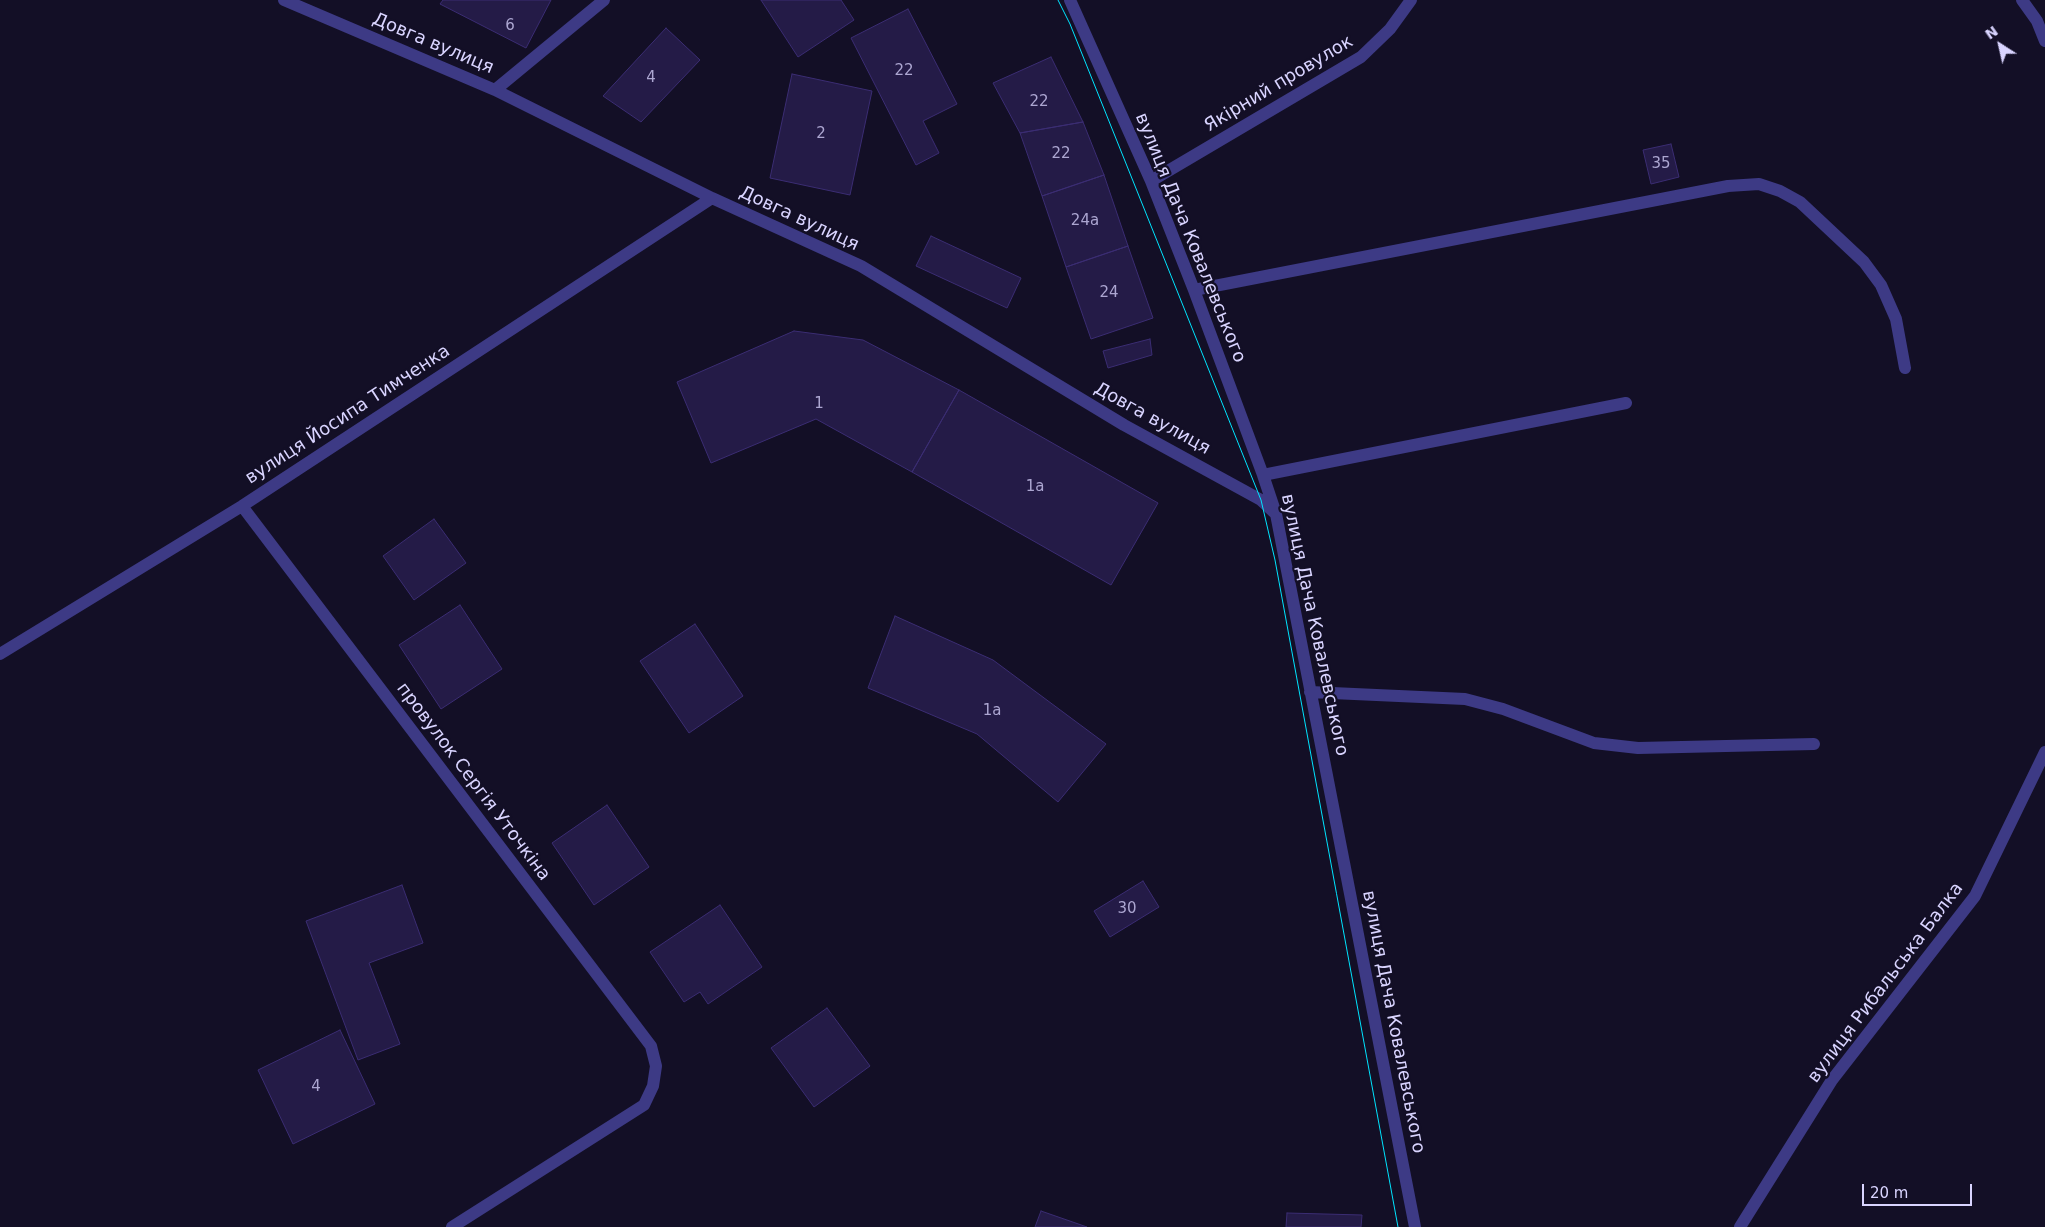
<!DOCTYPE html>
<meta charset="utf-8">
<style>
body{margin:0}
#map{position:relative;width:2045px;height:1227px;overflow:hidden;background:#130f26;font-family:"DejaVu Sans",sans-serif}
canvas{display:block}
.north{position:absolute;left:1975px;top:20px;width:50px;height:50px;-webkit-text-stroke:4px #130f26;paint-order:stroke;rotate:325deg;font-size:14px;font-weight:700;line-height:20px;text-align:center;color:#d9d4ff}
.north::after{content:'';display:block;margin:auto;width:18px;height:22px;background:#d9d4ff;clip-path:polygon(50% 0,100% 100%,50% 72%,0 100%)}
.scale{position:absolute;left:1862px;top:1184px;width:110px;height:22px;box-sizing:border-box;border:2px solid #d9d4ff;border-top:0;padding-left:6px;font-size:15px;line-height:18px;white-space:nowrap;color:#d9d4ff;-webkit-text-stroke:4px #130f26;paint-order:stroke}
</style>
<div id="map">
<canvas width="2045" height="1227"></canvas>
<div class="north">N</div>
<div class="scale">20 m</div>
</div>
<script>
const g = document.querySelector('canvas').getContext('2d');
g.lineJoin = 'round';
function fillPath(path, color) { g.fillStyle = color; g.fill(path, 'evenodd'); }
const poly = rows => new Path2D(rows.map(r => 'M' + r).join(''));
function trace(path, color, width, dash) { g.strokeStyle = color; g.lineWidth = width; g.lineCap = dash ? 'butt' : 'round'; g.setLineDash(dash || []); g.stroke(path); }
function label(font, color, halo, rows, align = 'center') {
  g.font = font + ' "DejaVu Sans",sans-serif'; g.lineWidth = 4.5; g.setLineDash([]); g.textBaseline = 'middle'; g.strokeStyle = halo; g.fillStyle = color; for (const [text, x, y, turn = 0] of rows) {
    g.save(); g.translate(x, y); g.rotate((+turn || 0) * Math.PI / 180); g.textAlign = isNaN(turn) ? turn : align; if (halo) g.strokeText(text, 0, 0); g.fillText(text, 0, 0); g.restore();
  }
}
const building = poly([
 [443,0,551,0,526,48,440,4,443,0],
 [761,0,841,0,854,20,798,57,761,0],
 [908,9,957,104,923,121,939,153,916,165,851,38,908,9],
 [666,28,700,60,641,122,603,96,666,28],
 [1051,57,1083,122,1020,133,993,83,1051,57],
 [792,74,872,91,850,195,770,178,792,74],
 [1083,122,1104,175,1042,196,1020,133,1083,122],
 [1671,144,1679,177,1651,184,1643,150,1671,144],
 [1104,175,1128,246,1066,267,1042,196,1104,175],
 [931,236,1021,278,1007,308,916,266,931,236],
 [1128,246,1153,318,1091,339,1066,267,1128,246],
 [794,331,863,340,959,390,912,472,816,419,711,463,677,382,794,331],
 [1150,339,1152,355,1108,368,1103,351,1150,339],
 [959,390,1158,503,1111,585,912,472,959,390],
 [434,519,466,563,414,600,383,556,434,519],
 [460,605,502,669,441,709,399,645,460,605],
 [895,616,993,660,1106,744,1058,802,977,734,868,688,895,616],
 [695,624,743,696,689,733,640,661,695,624],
 [607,805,649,867,594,905,552,843,607,805],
 [1143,881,1159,907,1110,937,1094,911,1143,881],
 [402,885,423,943,369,963,400,1044,358,1060,306,921,402,885],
 [720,905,762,967,708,1004,700,992,684,1002,650,952,720,905],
 [827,1008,870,1066,814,1107,771,1048,827,1008],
 [340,1030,375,1104,293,1144,258,1070,340,1030],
 [1041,1211,1087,1227,1035,1227,1041,1211],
 [1287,1213,1362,1215,1361,1227,1286,1227,1287,1213]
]);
const minor = poly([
 [284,0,495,90,712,198,861,266,1124,425,1261,500,1276,514],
 [1070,0,1151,181,1194,290,1263,475,1276,514,1415,1227],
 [2022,0,2037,21,2045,41],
 [495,90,604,0],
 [1151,181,1361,57,1390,29,1411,0],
 [1194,290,1728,186,1759,184,1780,191,1800,202,1864,262,1881,285,1896,319,1905,368],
 [1263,475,1626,403],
 [242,506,651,1046,656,1066,653,1086,644,1105,452,1227],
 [0,654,242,506,712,198],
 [1310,692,1465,699,1503,709,1594,743,1638,748,1814,744],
 [1740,1227,1832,1080,1975,896,2045,752]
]);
const tram = poly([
 [1058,0,1070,24,1261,500,1275,560,1398,1227]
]);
const numberNames = [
 ["6",510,26],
 ["22",904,71],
 ["4",651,78],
 ["22",1039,102],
 ["2",821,134],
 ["22",1061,154],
 ["35",1661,164],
 ["24а",1085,221],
 ["24",1109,293],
 ["1",819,404],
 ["1а",1035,487],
 ["1а",992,711],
 ["30",1127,909],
 ["4",316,1087]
];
const streetNames = [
 ["Довга вулиця",433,44,23],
 ["Якірний провулок",1279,84,-31],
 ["Довга вулиця",799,219,25],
 ["вулиця Дача Ковалевського",1190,238,68],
 ["вулиця Йосипа Тимченка",348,415,-33],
 ["Довга вулиця",1152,419,29],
 ["вулиця Дача Ковалевського",1314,625,78],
 ["провулок Сергія Уточкіна",473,782,53],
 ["вулиця Рибальська Балка",1886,983,-53],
 ["вулиця Дача Ковалевського",1393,1022,79]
];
fillPath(building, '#241b47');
trace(building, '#3b2d73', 1);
trace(minor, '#3d3a85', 12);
trace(tram, '#00e5ff', 1);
label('15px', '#aca6d1', null, numberNames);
label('18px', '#d9d4ff', '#130f26', streetNames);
</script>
